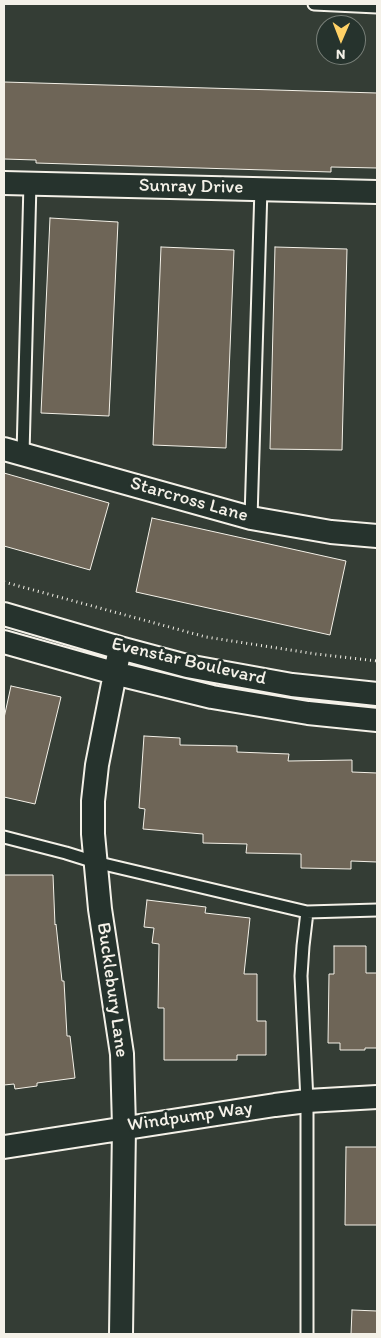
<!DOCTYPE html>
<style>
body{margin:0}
#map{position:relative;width:381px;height:1338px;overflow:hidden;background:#343d35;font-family:Itim,sans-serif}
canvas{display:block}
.frame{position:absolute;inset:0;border:5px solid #f4f1e8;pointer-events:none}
.north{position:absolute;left:316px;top:15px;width:50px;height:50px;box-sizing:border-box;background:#26332d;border:1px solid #787f78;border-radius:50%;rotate:181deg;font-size:14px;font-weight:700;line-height:20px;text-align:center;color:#f4f1e8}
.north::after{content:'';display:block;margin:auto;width:18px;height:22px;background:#ffd166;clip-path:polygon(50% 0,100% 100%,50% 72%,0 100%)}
</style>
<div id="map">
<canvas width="381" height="1338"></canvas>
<div class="frame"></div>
<div class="north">N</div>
</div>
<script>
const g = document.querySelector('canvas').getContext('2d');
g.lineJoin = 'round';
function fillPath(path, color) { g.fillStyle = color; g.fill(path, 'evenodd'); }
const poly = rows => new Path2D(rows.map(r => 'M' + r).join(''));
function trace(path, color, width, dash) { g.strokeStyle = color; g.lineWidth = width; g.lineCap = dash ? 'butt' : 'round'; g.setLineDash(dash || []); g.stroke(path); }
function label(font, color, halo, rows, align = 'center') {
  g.font = font + ' Itim,sans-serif'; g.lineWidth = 5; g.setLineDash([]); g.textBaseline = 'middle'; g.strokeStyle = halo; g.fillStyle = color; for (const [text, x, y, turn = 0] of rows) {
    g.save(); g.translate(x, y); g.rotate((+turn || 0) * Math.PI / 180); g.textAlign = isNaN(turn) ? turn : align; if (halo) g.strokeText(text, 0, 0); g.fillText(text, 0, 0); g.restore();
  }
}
const building = poly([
 [4,82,377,93,377,168,331,167,331,172,36,163,36,160,4,159,4,82],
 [50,218,118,222,109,416,41,413,50,218],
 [161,247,234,250,226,448,153,445,161,247],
 [275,247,347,249,342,450,270,449,275,247],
 [4,473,109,503,90,570,4,546,4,473],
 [152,518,346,561,330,635,136,592,152,518],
 [11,686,61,697,35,804,4,797,4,718,11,686],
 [144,736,180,738,180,745,237,746,237,752,289,754,288,761,352,760,352,772,377,773,377,862,351,861,351,869,301,868,301,854,246,853,247,844,203,843,203,834,143,829,145,809,139,808,144,736],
 [4,875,53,875,55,925,56,924,62,981,64,981,67,1036,70,1036,75,1078,37,1083,37,1086,15,1089,14,1084,4,1085,4,875],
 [147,900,206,907,205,913,250,918,244,974,257,974,257,1021,266,1021,266,1055,237,1055,237,1060,164,1060,164,1008,158,1008,159,944,152,943,154,928,144,927,147,900],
 [334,946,366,946,366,973,377,973,377,1048,365,1048,365,1050,340,1050,340,1043,328,1043,329,974,334,974,334,946],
 [346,1147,377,1147,377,1225,345,1225,346,1147],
 [352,1310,377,1311,377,1334,351,1334,352,1310]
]);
const path = poly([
 [4,582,206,637,316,654,377,661]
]);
const service = poly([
 [314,4,377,7],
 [23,454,30,183],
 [251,518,261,188],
 [4,837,66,853,95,862,307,912,377,910],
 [307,912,303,946,301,976,307,1101,307,1334]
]);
const minor = poly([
 [4,183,377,192],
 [4,449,251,518,331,532,377,536],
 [4,614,120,648,187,666,292,685,377,694],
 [4,642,114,673,212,697,308,713,377,720],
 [120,648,97,765,93,801,93,834,100,909,122,1054,124,1127,121,1334],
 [4,1147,275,1105,307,1101,377,1097]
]);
const streetNames = [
 ["Sunray Drive",191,187,1],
 ["Starcross Lane",189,500,16],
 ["Evenstar Boulevard",189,662,13],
 ["Bucklebury Lane",112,990,82],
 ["Windpump Way",190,1117,-8]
];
fillPath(building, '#6e6557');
trace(building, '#f4f1e8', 1);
trace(service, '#f4f1e8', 15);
trace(minor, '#f4f1e8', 26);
trace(path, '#f4f1e8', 3, [1, 4]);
trace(service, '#26332d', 11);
trace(minor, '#26332d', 22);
label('19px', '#f4f1e8', '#26332d', streetNames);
</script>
